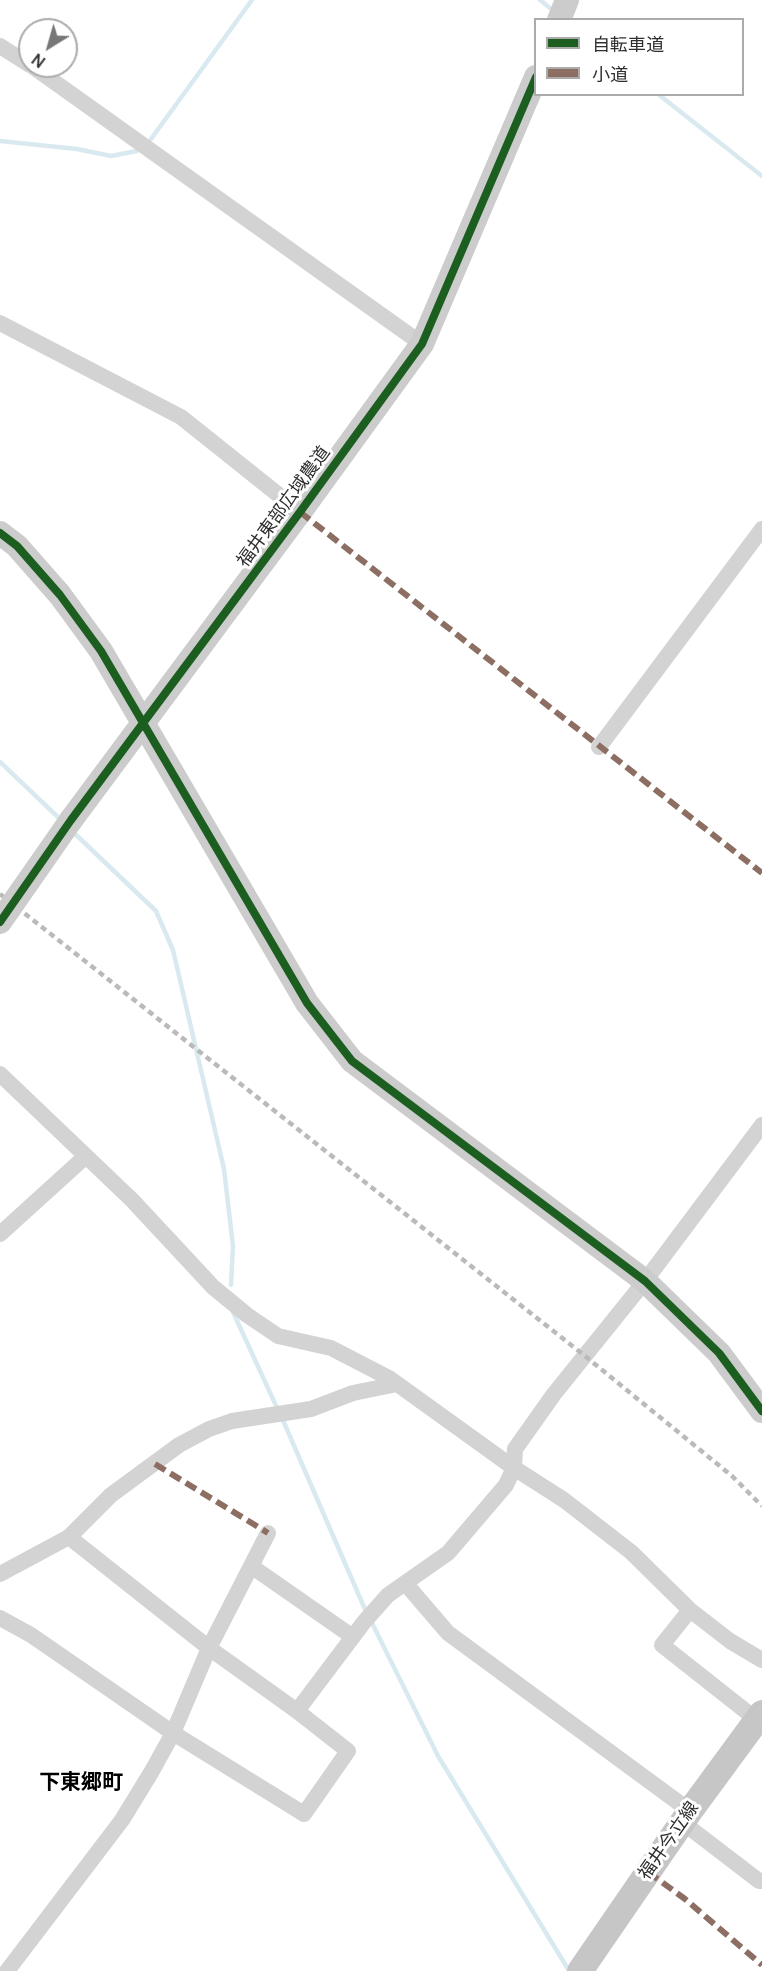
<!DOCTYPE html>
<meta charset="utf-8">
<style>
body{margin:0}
#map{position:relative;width:762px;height:1971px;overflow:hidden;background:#fff;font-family:Manrope,"Noto Sans JP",sans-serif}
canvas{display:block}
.legend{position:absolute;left:534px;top:18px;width:210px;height:78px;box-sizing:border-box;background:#fff;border:2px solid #ababab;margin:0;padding:8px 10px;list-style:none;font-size:18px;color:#2e2e2e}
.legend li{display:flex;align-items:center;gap:12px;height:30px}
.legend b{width:30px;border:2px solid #ababab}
.north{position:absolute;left:18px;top:18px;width:60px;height:60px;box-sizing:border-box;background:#fff;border:2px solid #ababab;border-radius:50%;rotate:217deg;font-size:16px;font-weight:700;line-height:24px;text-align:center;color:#2e2e2e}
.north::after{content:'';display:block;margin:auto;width:21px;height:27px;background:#777;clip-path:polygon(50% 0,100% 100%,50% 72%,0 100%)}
</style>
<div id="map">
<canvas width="762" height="1971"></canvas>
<ul class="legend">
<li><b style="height:8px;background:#1b5e20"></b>自転車道</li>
<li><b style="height:8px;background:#8d6e63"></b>小道</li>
</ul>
<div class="north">N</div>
</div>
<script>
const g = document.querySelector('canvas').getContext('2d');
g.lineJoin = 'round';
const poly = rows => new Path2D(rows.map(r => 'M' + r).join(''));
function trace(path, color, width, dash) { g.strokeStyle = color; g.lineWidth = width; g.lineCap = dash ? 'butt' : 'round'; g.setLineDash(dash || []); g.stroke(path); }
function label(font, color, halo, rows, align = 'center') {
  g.font = font + ' Manrope,"Noto Sans JP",sans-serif'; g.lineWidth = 6; g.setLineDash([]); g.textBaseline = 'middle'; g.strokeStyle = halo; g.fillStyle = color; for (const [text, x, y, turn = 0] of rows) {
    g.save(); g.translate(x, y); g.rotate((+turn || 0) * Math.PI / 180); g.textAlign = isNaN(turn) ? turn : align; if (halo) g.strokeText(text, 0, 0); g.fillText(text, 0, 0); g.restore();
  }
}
const stream = poly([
 [540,0,550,8],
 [658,94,762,176],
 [151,139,252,0],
 [0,141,77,149,111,156,137,151],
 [0,762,61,820],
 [71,830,156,911,173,950,224,1169,233,1246,231,1285],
 [233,1312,278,1410],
 [282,1418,367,1614],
 [371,1621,438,1756,568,1969]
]);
const street = poly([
 [0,46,30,65],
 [32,66,422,344],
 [0,323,181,417,300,512],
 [599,747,762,529],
 [0,1074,132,1200,213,1287,247,1315,278,1336,331,1348,389,1378,514,1468,564,1500,631,1552,690,1610,730,1641,762,1660],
 [0,1234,86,1156],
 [251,1566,353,1637],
 [0,1574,69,1537,111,1495,179,1445,209,1429,232,1421,311,1409,353,1393,397,1384],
 [405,1583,448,1633,690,1811],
 [690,1610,662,1645,757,1720],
 [0,1618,31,1635,173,1733,304,1814,348,1751,297,1711,209,1648,69,1537],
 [297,1711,364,1622,388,1595,448,1553,506,1485,514,1468,515,1449,554,1394,645,1281,762,1125],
 [682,1822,759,1881,762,1881],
 [7,1971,122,1820,152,1771,173,1733,209,1648,268,1533]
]);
const secondary = poly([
 [559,20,567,0],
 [0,533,17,546,60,595,101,651,307,1003,352,1061,645,1281,719,1353,762,1411],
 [71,820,300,512,422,344,536,77]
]);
const primary = poly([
 [580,1971,690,1811,762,1713]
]);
const rail = poly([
 [0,894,585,1356,732,1476,762,1506]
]);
const secondaryBridge = poly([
 [0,922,71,820]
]);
const quiet = poly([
 [300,512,762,873],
 [155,1464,268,1533],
 [648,1872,685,1899,762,1965]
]);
const cycleway = poly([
 [0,533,17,546,60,595,101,651,307,1003,352,1061,645,1281,719,1353,762,1411],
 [0,922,71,820,300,512,422,344,536,77]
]);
const streetNames = [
 ["福井東部広域農道",284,507,-54],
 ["福井今立線",669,1841,-55]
];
const quarterNames = [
 ["下東郷町",81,1783]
];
trace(stream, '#d9e9f0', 4.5);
trace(street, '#d3d3d3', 16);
trace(secondary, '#ccc', 24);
trace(primary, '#c6c6c6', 26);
trace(rail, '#bababa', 4.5, [6, 4.5]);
trace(secondaryBridge, '#ccc', 24);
trace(quiet, '#8d6e63', 6, [12, 6]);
trace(cycleway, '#1b5e20', 8);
label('18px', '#2e2e2e', '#fff', streetNames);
label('bold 21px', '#000', '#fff', quarterNames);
</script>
